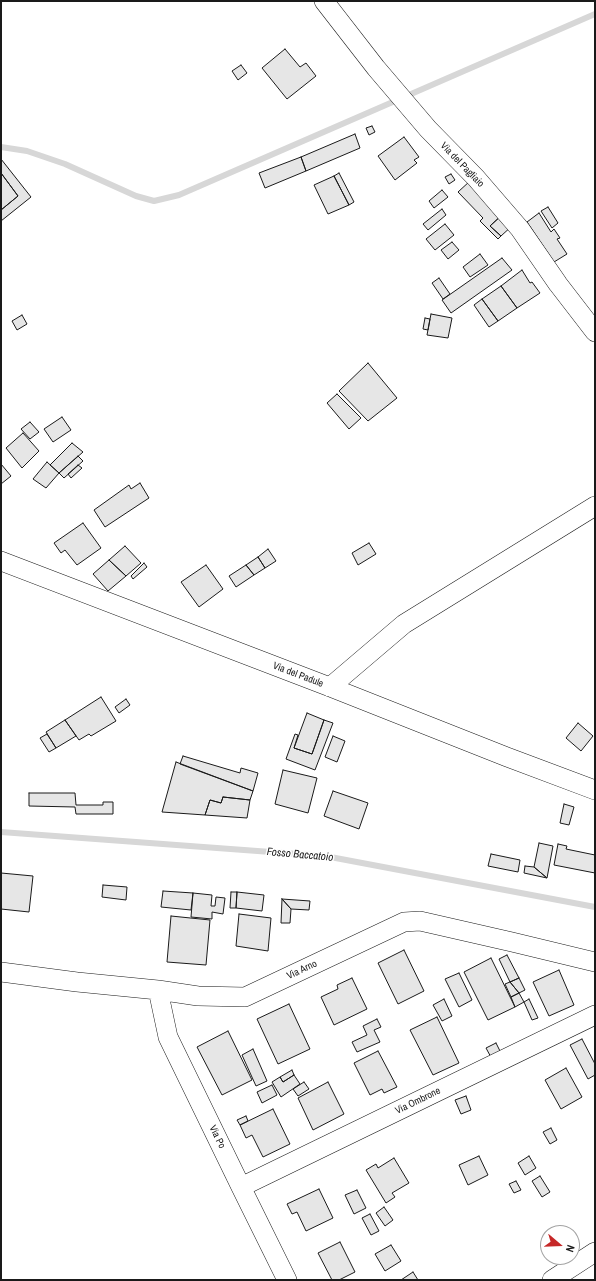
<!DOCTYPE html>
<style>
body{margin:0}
#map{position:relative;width:596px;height:1281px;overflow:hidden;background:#fff;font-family:"Archivo Narrow",sans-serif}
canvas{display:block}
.frame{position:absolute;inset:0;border:2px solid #1a1a1a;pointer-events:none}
.north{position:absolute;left:540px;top:1225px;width:40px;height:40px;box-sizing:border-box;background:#fff;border:1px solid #a3a3a3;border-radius:50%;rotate:109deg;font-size:11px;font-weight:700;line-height:16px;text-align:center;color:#1a1a1a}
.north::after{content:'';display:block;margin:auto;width:14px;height:18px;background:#c62828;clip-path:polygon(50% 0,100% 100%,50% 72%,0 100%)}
</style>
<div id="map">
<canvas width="596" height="1281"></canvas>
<div class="frame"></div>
<div class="north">N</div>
</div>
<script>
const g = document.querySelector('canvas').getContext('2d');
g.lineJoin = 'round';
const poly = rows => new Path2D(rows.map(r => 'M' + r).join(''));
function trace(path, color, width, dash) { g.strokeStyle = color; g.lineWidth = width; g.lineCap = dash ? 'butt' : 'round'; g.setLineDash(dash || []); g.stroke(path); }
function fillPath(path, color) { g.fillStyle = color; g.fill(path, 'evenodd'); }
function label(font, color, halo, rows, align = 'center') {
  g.font = font + ' "Archivo Narrow",sans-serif'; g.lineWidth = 3; g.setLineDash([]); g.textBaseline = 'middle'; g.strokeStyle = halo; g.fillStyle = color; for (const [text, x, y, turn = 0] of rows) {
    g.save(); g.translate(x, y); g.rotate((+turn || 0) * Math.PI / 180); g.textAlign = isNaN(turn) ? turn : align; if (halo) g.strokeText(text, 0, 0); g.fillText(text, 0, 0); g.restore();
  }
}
const stream = poly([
 [1,147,27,151,65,164,136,196,154,201,179,195,595,14],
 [1,832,325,856,595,907]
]);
const building = poly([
 [285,49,300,67,306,63,316,76,287,99,262,68,285,49],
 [241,65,247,73,238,80,232,71,241,65],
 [372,126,375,132,369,135,366,128,372,126],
 [355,134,360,148,306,171,301,157,355,134],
 [404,137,419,157,414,160,417,163,395,180,378,156,404,137],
 [301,157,306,171,265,188,259,173,301,157],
 [1,159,31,197,1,221,1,210,18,196,1,173,1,159],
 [1,173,18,196,1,210,1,173],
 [339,173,354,202,349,205,334,176,339,173],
 [451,174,455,180,449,184,445,177,451,174],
 [334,176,349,205,328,214,314,185,334,176],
 [470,181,503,214,490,226,501,236,498,239,480,221,483,218,458,192,470,181],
 [442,190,448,197,434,208,429,201,442,190],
 [548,207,558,223,552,228,541,211,548,207],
 [442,209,446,215,428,230,423,224,442,209],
 [539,213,551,232,554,229,560,238,557,239,567,254,554,262,527,222,539,213],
 [503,214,513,225,501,236,490,226,503,214],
 [445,224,454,235,435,250,426,239,445,224],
 [452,242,459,250,448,259,441,250,452,242],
 [480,254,488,265,470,277,463,267,480,254],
 [502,258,512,270,451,313,442,300,502,258],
 [522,270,530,283,532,282,540,293,517,308,501,286,522,270],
 [439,278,450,294,443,299,432,283,439,278],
 [501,286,517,308,498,321,482,299,501,286],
 [482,299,498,321,489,327,474,305,482,299],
 [431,314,452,318,448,338,427,335,431,314],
 [22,315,27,324,17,330,12,321,22,315],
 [425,318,430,319,428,330,423,329,425,318],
 [368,363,397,398,368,421,339,391,368,363],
 [337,394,361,418,349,429,327,403,337,394],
 [62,417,71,430,53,442,44,429,62,417],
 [30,422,39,432,30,439,21,429,30,422],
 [23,433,39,451,22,468,6,448,23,433],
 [72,443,83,452,59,473,50,465,72,443],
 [78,456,83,461,64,478,59,473,78,456],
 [47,462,59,473,46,488,33,479,47,462],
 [1,464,11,476,1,484,1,464],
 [78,465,82,468,71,478,68,474,78,465],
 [140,483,149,498,105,527,94,510,129,485,131,489,140,483],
 [83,523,101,548,77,565,65,550,61,553,54,543,83,523],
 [369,543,376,554,358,565,352,553,369,543],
 [125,546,141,563,126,576,109,560,125,546],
 [268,549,276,561,265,568,258,557,268,549],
 [258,557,265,568,254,575,246,565,258,557],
 [109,560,126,576,108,591,93,574,109,560],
 [144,563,147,567,133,579,131,576,144,563],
 [206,565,223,589,199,607,181,582,206,565],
 [246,565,254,575,236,587,229,576,246,565],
 [101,697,116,721,91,736,89,734,79,740,65,720,101,697],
 [126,699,130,705,119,713,115,707,126,699],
 [307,713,324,720,312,754,294,748,307,713],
 [65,720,76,736,56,748,46,732,65,720],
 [324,720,333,723,315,770,286,759,295,734,298,735,294,748,312,754,324,720],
 [578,723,593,736,581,751,566,738,578,723],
 [47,734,56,748,49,752,40,738,47,734],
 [333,736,345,741,337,762,325,757,333,736],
 [183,756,240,773,241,768,258,773,253,791,180,764,183,756],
 [176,762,253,791,250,800,223,797,221,803,210,800,205,815,162,812,176,762],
 [283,770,317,778,308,813,275,804,283,770],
 [333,791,368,803,359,829,324,816,333,791],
 [29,793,75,793,76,805,103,805,103,802,113,802,113,814,76,814,75,807,29,806,29,793],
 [223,797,250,800,247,818,205,815,210,800,221,803,223,797],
 [564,804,574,807,569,825,560,823,564,804],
 [539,843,553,846,547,878,534,867,539,843],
 [558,844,567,846,566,849,595,855,595,873,554,865,558,844],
 [491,854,520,860,518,872,488,866,491,854],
 [525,866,534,867,547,878,524,873,525,866],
 [1,873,33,876,29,912,1,909,1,873],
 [103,885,127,887,126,900,102,897,103,885],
 [163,891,193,893,191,910,161,907,163,891],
 [231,892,237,892,236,908,230,908,231,892],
 [237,892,264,895,262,911,236,908,237,892],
 [193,893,212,895,211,906,215,906,216,897,225,898,223,914,212,912,212,919,191,917,193,893],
 [282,899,310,901,309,910,291,909,282,899],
 [282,899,291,909,290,923,281,923,282,899],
 [239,914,271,918,268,951,236,946,239,914],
 [171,916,210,920,206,965,167,962,171,916],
 [404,950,424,991,398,1004,378,963,404,950],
 [507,955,519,978,510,982,499,959,507,955],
 [491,958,515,1007,488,1020,464,972,491,958],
 [559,970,574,1005,549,1016,533,982,559,970],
 [459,973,472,1000,459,1007,445,979,459,973],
 [352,978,367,1009,334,1025,321,997,338,989,337,985,352,978],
 [519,978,525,990,519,993,510,982,519,978],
 [510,982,519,993,511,997,505,984,510,982],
 [519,993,524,1002,515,1007,511,997,519,993],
 [444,999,452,1016,442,1021,433,1005,444,999],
 [529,999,538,1018,532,1020,524,1002,529,999],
 [289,1004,310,1049,278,1064,257,1019,289,1004],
 [437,1017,459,1063,433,1075,410,1030,437,1017],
 [377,1019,381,1027,374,1030,380,1042,357,1052,352,1042,367,1035,363,1026,377,1019],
 [228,1031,252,1080,222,1095,197,1047,228,1031],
 [582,1039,595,1064,595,1075,588,1079,570,1045,582,1039],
 [496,1043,503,1057,493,1061,486,1048,496,1043],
 [253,1049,267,1081,256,1086,242,1055,253,1049],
 [378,1051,397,1087,384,1093,382,1089,370,1095,354,1063,378,1051],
 [566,1068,582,1097,561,1109,545,1080,566,1068],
 [292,1070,294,1075,283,1082,280,1077,292,1070],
 [294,1075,300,1084,281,1097,272,1082,280,1077,283,1082,294,1075],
 [304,1082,309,1089,298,1096,293,1089,304,1082],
 [328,1082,344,1114,313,1130,298,1098,328,1082],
 [272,1085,277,1095,262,1103,257,1092,272,1085],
 [466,1096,471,1110,461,1114,455,1100,466,1096],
 [273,1109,290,1144,263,1157,252,1135,246,1138,240,1125,273,1109],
 [246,1116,248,1121,240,1125,237,1120,246,1116],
 [551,1128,557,1140,550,1144,543,1132,551,1128],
 [479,1156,488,1175,468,1185,459,1165,479,1156],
 [529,1156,536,1168,525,1175,518,1163,529,1156],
 [394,1158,409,1183,392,1193,395,1197,386,1203,366,1170,376,1164,378,1168,394,1158],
 [540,1176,550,1192,542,1197,532,1181,540,1176],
 [516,1181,521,1190,514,1193,509,1184,516,1181],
 [319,1189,333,1218,306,1231,297,1212,292,1214,287,1204,319,1189],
 [357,1190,366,1208,354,1214,345,1195,357,1190],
 [384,1207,393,1220,385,1226,376,1213,384,1207],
 [370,1214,379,1231,371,1235,362,1218,370,1214],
 [340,1242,355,1272,339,1280,332,1280,318,1253,340,1242],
 [391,1245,401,1261,385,1271,375,1254,391,1245],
 [413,1272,418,1280,401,1280,413,1272]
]);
const minor = poly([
 [324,1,376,68,428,129,476,178,520,229,558,284,595,332],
 [1,561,330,687,507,757,595,790],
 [330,687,404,624,595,506],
 [1,972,77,982,158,990,198,996,245,997,404,922,420,921,512,942,595,962],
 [158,990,168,1037,241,1187,287,1280],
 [241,1187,595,1015],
 [552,1280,595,1252]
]);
const streetNames = [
 ["Via del Pagliaio",462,165,46],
 ["Via del Padule",298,675,21],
 ["Via Arno",302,970,-25],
 ["Via Ombrone",418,1101,-26],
 ["Via Po",217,1137,64]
];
const waterNames = [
 ["Fosso Baccatoio",300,855,5]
];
trace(stream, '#d7d7d7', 6);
fillPath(building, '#e6e6e6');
trace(building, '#1a1a1a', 1);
trace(minor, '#1a1a1a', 20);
trace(minor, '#fff', 19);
label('10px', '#1a1a1a', '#fff', streetNames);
label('italic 11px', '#1a1a1a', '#fff', waterNames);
</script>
